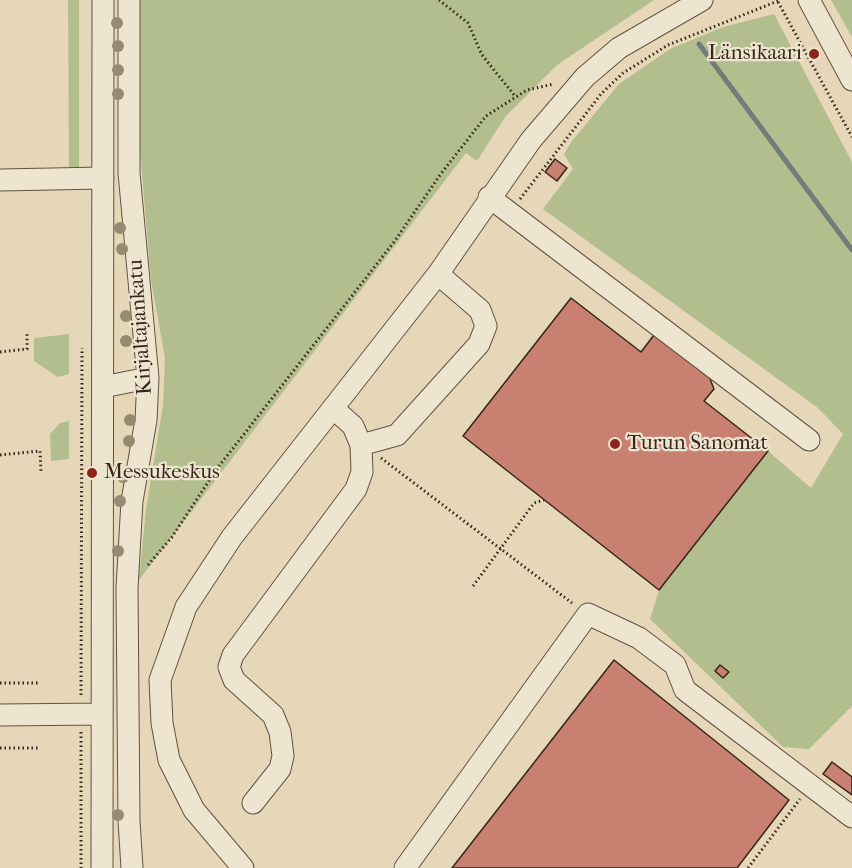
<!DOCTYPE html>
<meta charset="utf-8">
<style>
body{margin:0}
canvas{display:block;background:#e5d7b7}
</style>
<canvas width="852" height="868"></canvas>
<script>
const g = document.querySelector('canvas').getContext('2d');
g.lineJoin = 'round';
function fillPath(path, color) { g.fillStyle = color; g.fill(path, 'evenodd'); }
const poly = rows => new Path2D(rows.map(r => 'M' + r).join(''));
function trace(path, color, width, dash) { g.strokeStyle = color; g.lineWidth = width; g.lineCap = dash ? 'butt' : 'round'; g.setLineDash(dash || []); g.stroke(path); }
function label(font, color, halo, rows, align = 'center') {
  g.font = font + ' "IM FELL French Canon",serif'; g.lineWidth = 4.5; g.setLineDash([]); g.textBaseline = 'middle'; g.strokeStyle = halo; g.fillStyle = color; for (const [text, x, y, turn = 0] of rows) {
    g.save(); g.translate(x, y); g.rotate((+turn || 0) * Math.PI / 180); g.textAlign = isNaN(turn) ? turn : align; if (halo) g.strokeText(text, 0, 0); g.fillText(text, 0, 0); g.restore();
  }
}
const green = poly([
 [68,0,79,0,79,169,69,170],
 [139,0,654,0,557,65,505,117,477,161,466,153,139,580,146,509,163,405,165,358,151,280,139,139],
 [831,0,852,0,852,37],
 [774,14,852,162,852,706,809,749,783,747,650,619,659,590,768,451,811,488,843,434,818,408,543,209,573,169,564,154,572,141,619,84,670,49,723,27],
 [69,334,69,374,58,377,34,361,34,338],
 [69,421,69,459,51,461,50,434,60,423]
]);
const stream = poly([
 [699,44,852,250]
]);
const building = poly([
 [555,159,567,168,557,181,545,172,555,159],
 [571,298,641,352,657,331,706,369,714,389,704,401,768,451,659,590,463,436,571,298],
 [614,660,789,800,737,868,452,868,614,660],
 [720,665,729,672,723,678,715,671,720,665],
 [832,762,852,777,852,795,823,774,832,762]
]);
const path = poly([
 [439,0,468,23,482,55,515,96],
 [778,2,852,137],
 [520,199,601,94,623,73,668,45,778,1],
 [0,352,27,349,27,332],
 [0,455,40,451,41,471],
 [381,458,572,603],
 [148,565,172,537,216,470,394,242,440,175,486,116,527,90,554,84],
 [473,586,534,503,544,500],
 [0,683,40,683],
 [81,695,82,348],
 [81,732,81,868],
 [0,748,40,748],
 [748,868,800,799]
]);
const minor = poly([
 [129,0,129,173,148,378,146,420,132,501,127,588,129,821,132,868],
 [809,0,852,80],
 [0,180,103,178],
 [489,197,809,440],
 [103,387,148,378],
 [361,445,397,435,479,344,486,326,480,310,438,274],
 [0,715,102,714],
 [253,803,280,769,283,756,280,732,273,715,234,680,229,667,233,655,356,489,362,472,361,445,353,426,334,409],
 [102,868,103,0],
 [243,868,194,810,169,760,162,723,160,680,186,607,232,537,438,274,531,140,585,77,619,48,702,0],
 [405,868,588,614,639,638,675,665,685,690,852,817]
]);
const trees = [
 [117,23],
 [118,46],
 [118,70],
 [118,94],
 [120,228],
 [122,249],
 [126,316],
 [126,341],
 [130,420],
 [129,441],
 [123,477],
 [120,501],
 [118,551],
 [118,815]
];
const markers = [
 [814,54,6,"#8f2418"],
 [615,444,6,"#8f2418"],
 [92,473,6,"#8f2418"]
];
const poiNames = [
 ["Länsikaari",802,54,"right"],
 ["Turun Sanomat",627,444],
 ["Messukeskus",104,473]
];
const streetNames = [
 ["Kirjaltajankatu",141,327,-94]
];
fillPath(green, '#b3be8f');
trace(stream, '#727d7a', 5);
fillPath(building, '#c88070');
trace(building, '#36261b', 1.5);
trace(minor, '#625242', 23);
trace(path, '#36261b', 3, [1.5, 3]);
trace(minor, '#eee5d0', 21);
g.fillStyle = '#968b71';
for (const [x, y] of trees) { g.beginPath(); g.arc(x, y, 6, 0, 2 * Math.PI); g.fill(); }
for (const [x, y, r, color] of markers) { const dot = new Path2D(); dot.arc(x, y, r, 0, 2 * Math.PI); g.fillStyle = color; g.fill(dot); trace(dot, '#eee5d0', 2); }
label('21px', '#36261b', '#eee5d0', poiNames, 'left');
label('21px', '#36261b', '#eee5d0', streetNames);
</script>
